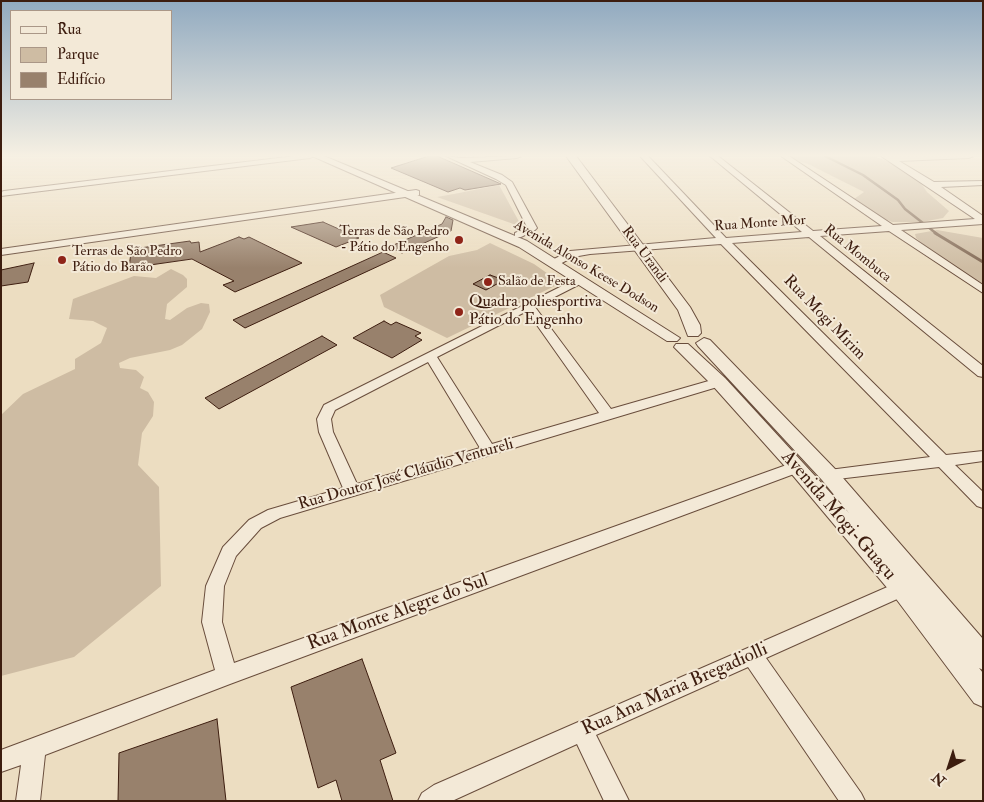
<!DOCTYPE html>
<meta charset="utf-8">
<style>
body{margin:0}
#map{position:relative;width:984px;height:802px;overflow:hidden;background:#ecddc1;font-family:"IM FELL Double Pica",serif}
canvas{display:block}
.frame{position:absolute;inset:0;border:2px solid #3d1d0f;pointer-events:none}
.legend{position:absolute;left:10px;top:10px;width:162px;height:90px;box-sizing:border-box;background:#f3e9d7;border:1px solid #aa9787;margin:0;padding:6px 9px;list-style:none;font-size:15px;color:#3d1d0f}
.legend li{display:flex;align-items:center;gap:10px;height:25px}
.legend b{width:25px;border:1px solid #aa9787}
.north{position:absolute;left:924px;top:742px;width:50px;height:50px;-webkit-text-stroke:4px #f3e9d7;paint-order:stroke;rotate:220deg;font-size:14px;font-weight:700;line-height:20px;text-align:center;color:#3d1d0f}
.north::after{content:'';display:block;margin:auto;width:18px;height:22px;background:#3d1d0f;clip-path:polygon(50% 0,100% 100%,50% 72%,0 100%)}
</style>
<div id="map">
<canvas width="984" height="802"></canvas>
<div class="frame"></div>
<ul class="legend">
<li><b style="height:6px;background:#f3e9d7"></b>Rua</li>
<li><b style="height:14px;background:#cebca3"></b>Parque</li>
<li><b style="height:14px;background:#98816c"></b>Edifício</li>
</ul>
<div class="north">N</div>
</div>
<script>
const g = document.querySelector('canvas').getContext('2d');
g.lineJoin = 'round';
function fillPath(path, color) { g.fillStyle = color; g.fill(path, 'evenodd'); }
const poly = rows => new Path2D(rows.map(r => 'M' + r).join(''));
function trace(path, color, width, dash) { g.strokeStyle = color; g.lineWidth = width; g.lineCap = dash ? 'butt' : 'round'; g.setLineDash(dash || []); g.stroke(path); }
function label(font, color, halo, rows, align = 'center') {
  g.font = font + ' "IM FELL Double Pica",serif'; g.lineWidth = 4; g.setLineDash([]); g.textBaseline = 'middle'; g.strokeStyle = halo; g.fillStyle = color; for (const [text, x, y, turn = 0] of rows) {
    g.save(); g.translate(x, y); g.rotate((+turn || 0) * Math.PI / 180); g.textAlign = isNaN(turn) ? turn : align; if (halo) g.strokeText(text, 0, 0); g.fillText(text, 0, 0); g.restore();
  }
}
const green = poly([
 [783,156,874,156,897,165,921,183,927,192,949,211,943,218,922,222,892,222,880,217,854,199,864,192,808,164],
 [499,185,522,227,437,197,459,193],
 [937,230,983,238,983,288,936,256,916,238,915,234],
 [490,243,534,264,561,283,447,338,384,307,380,295,449,256,477,250],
 [171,269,183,275,187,279,187,287,167,304,165,319,170,320,187,308,201,303,209,304,210,312,202,329,182,345,170,350,130,358,119,363,120,368,136,370,144,377,140,388,148,392,154,402,153,416,142,433,138,465,159,487,161,586,74,657,1,676,1,415,23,394,75,369,75,359,101,343,107,328,93,321,69,319,73,299,134,276,156,278]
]);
const streamFar1 = poly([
 [825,156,863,175,898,200,905,209,937,234]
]);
const stream = poly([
 [935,233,983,262]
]);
const building = poly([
 [429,156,437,156,501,184,465,190,460,188,448,192,391,168,429,156],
 [446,217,453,220,451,231,402,253,389,247,442,224,446,217],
 [323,222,359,238,336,247,291,227,323,222],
 [239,237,244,239,249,237,302,263,235,292,223,285,234,281,192,259,129,268,131,252,139,251,140,248,190,241,191,243,199,242,200,252,239,237],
 [383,252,396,258,245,328,233,320,383,252],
 [34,263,28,282,1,286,1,270,34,263],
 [490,275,504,280,486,290,473,284,490,275],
 [384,321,391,325,396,322,421,333,415,336,422,340,392,358,353,338,384,321],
 [322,336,337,345,219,409,205,398,322,336],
 [362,659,396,753,380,760,393,801,342,801,336,780,318,788,291,687,362,659],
 [217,719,226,801,118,801,119,753,217,719]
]);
const minor = poly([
 [295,156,314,156,310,158,1,196,1,192,4,191,295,156],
 [446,156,461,158,521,156,517,158,470,162,502,175,512,182,537,228,535,230,521,237,515,237,515,233,527,227,506,185,496,179,446,156],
 [640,156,648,156,726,238,802,232,710,156,718,156,813,231,882,226,781,156,789,156,893,225,975,219,881,156,973,156,969,158,899,161,934,182,983,181,983,185,941,187,983,216,983,224,901,230,983,285,983,293,889,231,820,236,983,366,983,377,978,376,809,237,732,243,946,455,983,451,983,461,955,465,983,492,983,508,977,506,939,467,829,480,823,479,821,475,823,471,829,470,930,457,721,244,590,254,573,257,558,265,550,265,550,261,570,251,716,238,640,156],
 [416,190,419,191,419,195,1,255,1,249,416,190],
 [580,277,585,280,584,282,535,307,611,409,719,378,726,382,724,385,280,518,261,528,236,556,224,586,222,622,234,663,792,463,802,463,805,467,802,471,230,684,45,755,40,801,16,801,21,765,1,772,1,750,215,670,202,622,206,586,223,547,249,520,268,510,343,488,319,432,317,419,324,405,580,277],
 [527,311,599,413,492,444,437,357,527,311],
 [428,362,480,448,357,484,333,432,331,419,335,410,428,362],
 [908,578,915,581,917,586,915,591,766,658,861,793,865,801,839,801,748,667,596,735,629,801,604,801,577,744,452,801,418,801,422,793,434,785,908,578]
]);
const tertiary = poly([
 [312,156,324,156,527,241,680,338,677,341,667,341,519,247,312,156],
 [566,156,576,156,690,307,700,325,701,333,698,336,688,336,678,310,566,156],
 [704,338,710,340,836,470,983,639,983,670,979,668,983,673,983,707,974,703,894,596,790,472,713,386,674,347,676,344,688,344,725,378,849,513,822,480,698,346,696,343,704,338]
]);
const markers = [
 [459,240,5,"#8f2418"],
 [62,260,5,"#8f2418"],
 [488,282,5,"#8f2418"],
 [459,312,5,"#8f2418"]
];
const farStreetnames = [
 ["Rua Monte Mor",760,224,-4],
 ["Rua Mombuca",857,254,39],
 ["Rua Urandi",644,255,53],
 ["Avenida Alonso Keese Dodson",586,267,31]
];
const farPoinames = [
 ["Terras de São Pedro",449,232,"right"],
 ["- Pátio do Engenho",449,248,"right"],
 ["Terras de São Pedro",72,252],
 ["Pátio do Barão",72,268],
 ["Salão de Festa",498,282]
];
const poiNames = [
 ["Quadra poliesportiva",469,303],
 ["Pátio do Engenho",469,321]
];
const streetNames = [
 ["Rua Mogi Mirim",824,318,46],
 ["Rua Doutor José Cláudio Ventureli",406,475,-16]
];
const nearStreetnames = [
 ["Avenida Mogi-Guaçu",838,516,49],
 ["Rua Monte Alegre do Sul",398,613,-20],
 ["Rua Ana Maria Bregadiolli",675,690,-24]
];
fillPath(green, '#cebca3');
trace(streamFar1, '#826955', 2.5);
trace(stream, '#826955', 3);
fillPath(building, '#98816c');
trace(building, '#3d1d0f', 1);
trace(minor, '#694d3c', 2);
trace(tertiary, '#694d3c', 2);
fillPath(minor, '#f3e9d7');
fillPath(tertiary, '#f3e9d7');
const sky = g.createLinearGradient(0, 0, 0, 268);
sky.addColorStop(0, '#91aac0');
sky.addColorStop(0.58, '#f6f0e3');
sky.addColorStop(1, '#f6f0e300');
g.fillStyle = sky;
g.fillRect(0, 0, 984, 268);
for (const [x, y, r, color] of markers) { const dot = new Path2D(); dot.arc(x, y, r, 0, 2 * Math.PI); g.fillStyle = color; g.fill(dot); trace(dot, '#f3e9d7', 2); }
label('14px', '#3d1d0f', '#f3e9d7', farStreetnames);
label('14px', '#3d1d0f', '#f3e9d7', farPoinames, 'left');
label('16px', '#3d1d0f', '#f3e9d7', poiNames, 'left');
label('16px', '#3d1d0f', '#f3e9d7', streetNames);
label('19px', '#3d1d0f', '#f3e9d7', nearStreetnames);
</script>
